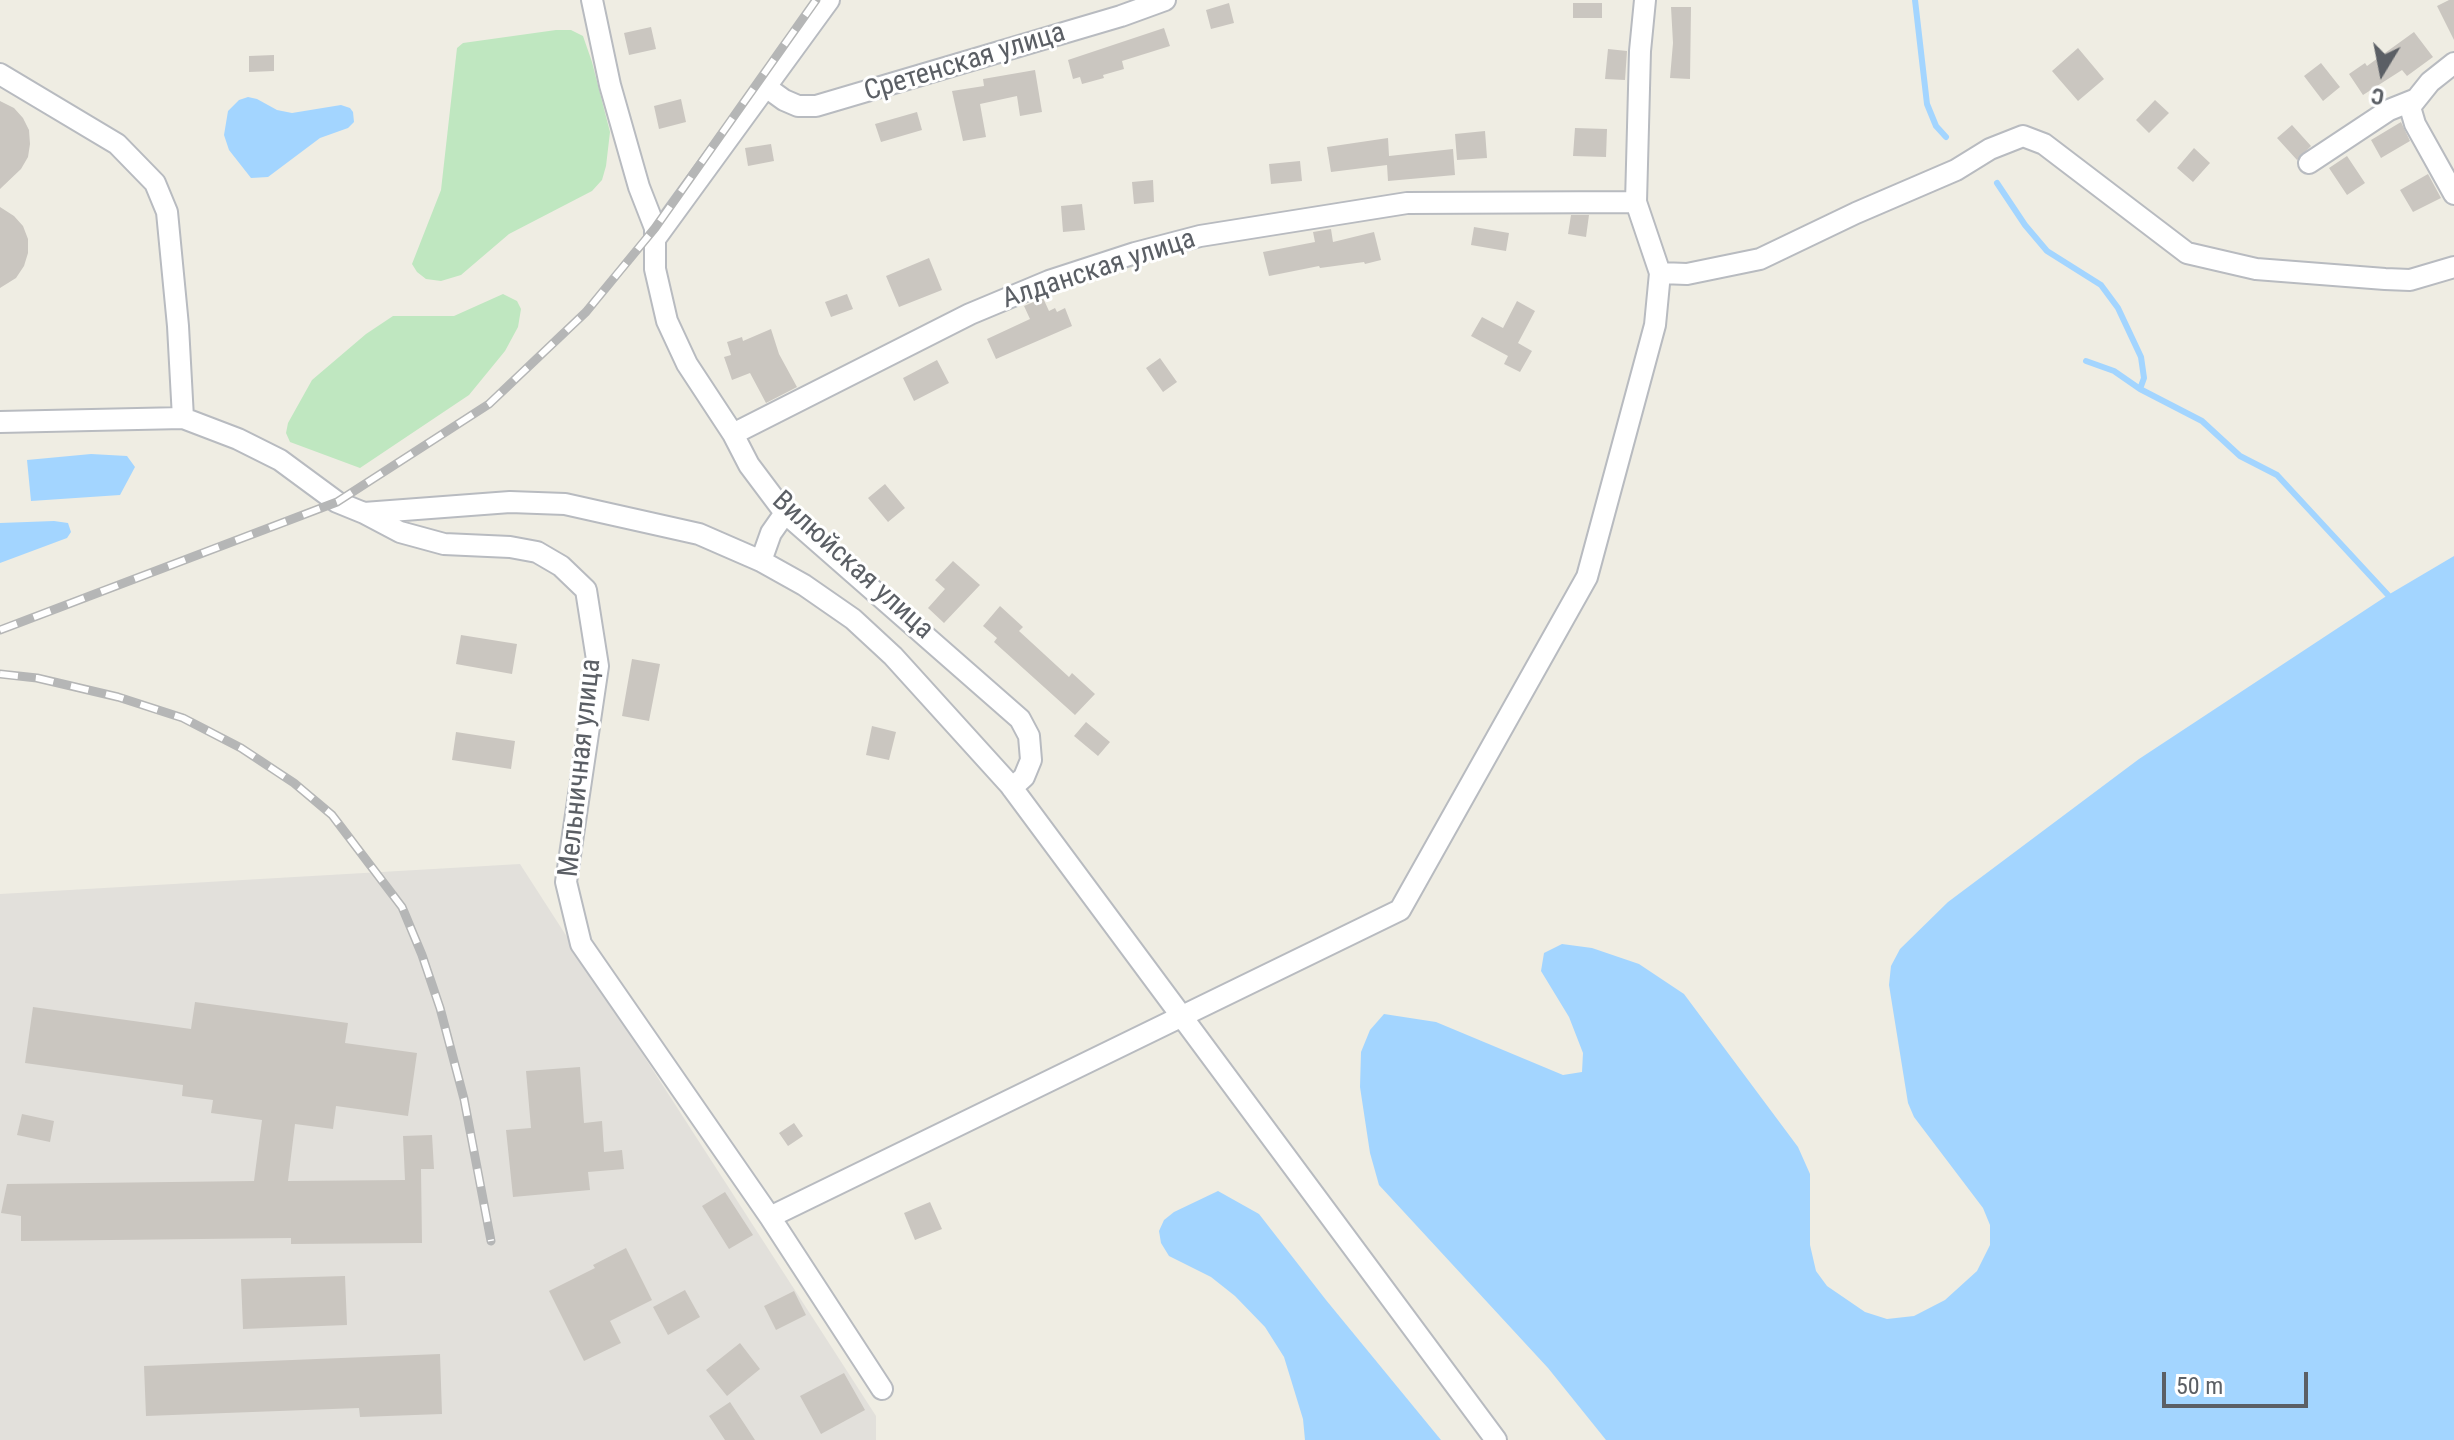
<!DOCTYPE html>
<meta charset="utf-8">
<style>
body{margin:0}
#map{position:relative;width:2454px;height:1440px;overflow:hidden;background:#efede3;font-family:"Roboto Condensed",sans-serif}
canvas{display:block}
.north{position:absolute;left:2342px;top:32px;width:80px;height:80px;-webkit-text-stroke:6px #fff;paint-order:stroke;rotate:190deg;font-size:22px;font-weight:700;line-height:32px;text-align:center;color:#5b5f65}
.north::after{content:'';display:block;margin:auto;width:28px;height:36px;background:#5b5f65;clip-path:polygon(50% 0,100% 100%,50% 72%,0 100%)}
.scale{position:absolute;left:2162px;top:1372px;width:146px;height:36px;box-sizing:border-box;border:4px solid #5b5f65;border-top:0;padding-left:10px;font-size:24px;line-height:28px;white-space:nowrap;color:#5b5f65;-webkit-text-stroke:6px #fff;paint-order:stroke}
</style>
<div id="map">
<canvas width="2454" height="1440"></canvas>
<div class="north">С</div>
<div class="scale">50 m</div>
</div>
<script>
const g = document.querySelector('canvas').getContext('2d');
g.lineJoin = 'round';
function fillPath(path, color) { g.fillStyle = color; g.fill(path, 'evenodd'); }
const poly = rows => new Path2D(rows.map(r => 'M' + r).join(''));
function trace(path, color, width, dash) { g.strokeStyle = color; g.lineWidth = width; g.lineCap = dash ? 'butt' : 'round'; g.setLineDash(dash || []); g.stroke(path); }
function label(font, color, halo, rows, align = 'center') {
  g.font = font + ' "Roboto Condensed",sans-serif'; g.lineWidth = 6; g.setLineDash([]); g.textBaseline = 'middle'; g.strokeStyle = halo; g.fillStyle = color; for (const [text, x, y, turn = 0] of rows) {
    g.save(); g.translate(x, y); g.rotate((+turn || 0) * Math.PI / 180); g.textAlign = isNaN(turn) ? turn : align; if (halo) g.strokeText(text, 0, 0); g.fillText(text, 0, 0); g.restore();
  }
}
const industrial = poly([
 [520,864,876,1416,876,1440,0,1440,0,894]
]);
const green = poly([
 [556,30,571,30,583,36,592,62,610,132,606,166,602,180,592,191,509,234,461,275,441,281,426,279,417,272,412,264,441,190,457,48,463,43],
 [503,294,517,301,521,309,518,327,505,351,469,395,360,468,290,442,286,433,288,423,312,380,366,334,393,316,454,316]
]);
const water = poly([
 [248,97,257,99,277,110,292,113,341,105,350,108,353,112,354,122,348,128,320,138,268,177,251,178,229,150,224,135,228,111,239,100],
 [91,454,127,456,135,467,120,495,31,501,27,460],
 [54,521,68,523,71,532,67,538,0,563,0,523],
 [2454,556,2454,1440,1606,1440,1548,1368,1379,1185,1370,1153,1360,1087,1361,1052,1370,1030,1384,1014,1436,1022,1563,1075,1582,1072,1583,1053,1569,1017,1541,971,1544,953,1562,944,1592,948,1639,964,1684,994,1798,1147,1810,1174,1810,1245,1816,1271,1827,1286,1865,1312,1887,1319,1914,1316,1945,1300,1977,1271,1990,1245,1990,1225,1983,1208,1914,1117,1908,1103,1889,985,1891,966,1900,949,1948,902,2139,759,2388,595],
 [1218,1191,1259,1214,1326,1300,1441,1440,1305,1440,1303,1419,1284,1357,1265,1327,1235,1296,1211,1277,1169,1256,1161,1243,1159,1231,1164,1220,1174,1212]
]);
const stream = poly([
 [1915,0,1927,104,1936,126,1946,137],
 [1997,183,2025,225,2047,251,2101,285,2118,308,2141,357,2144,378,2140,389],
 [2086,361,2114,371,2140,389,2202,421,2240,456,2277,475,2388,595]
]);
const building = poly([
 [2449,0,2454,0,2454,40,2437,6],
 [1229,3,1234,23,1211,29,1206,10],
 [1573,3,1602,3,1602,18,1573,18],
 [1671,7,1691,7,1690,79,1670,78,1673,43],
 [651,27,656,49,629,55,624,33],
 [1164,28,1170,46,1122,61,1124,69,1103,75,1104,78,1082,84,1080,77,1073,79,1068,60],
 [2414,32,2433,57,2407,76,2402,70,2363,95,2349,74,2365,63,2367,66],
 [2078,48,2104,79,2078,101,2052,71],
 [1608,49,1627,51,1625,80,1605,79],
 [274,55,274,71,249,72,249,56],
 [2321,63,2340,87,2323,101,2304,76],
 [1035,70,1042,112,1020,116,1017,96,980,104,986,137,963,141,952,91,984,86,983,79],
 [681,99,686,122,659,129,654,106],
 [2155,100,2169,113,2149,133,2136,120],
 [0,101,14,108,23,118,29,130,30,144,28,157,21,169,0,189],
 [917,112,922,130,881,142,875,124],
 [2401,122,2410,141,2381,158,2371,140],
 [2292,125,2311,146,2297,160,2277,138],
 [1575,128,1607,129,1606,157,1573,156],
 [1485,131,1487,158,1457,160,1455,134],
 [1388,138,1389,156,1453,149,1455,175,1388,181,1387,165,1331,172,1327,147],
 [771,144,774,161,748,166,745,148],
 [2194,148,2210,163,2193,182,2177,168],
 [2347,156,2365,183,2347,195,2329,168],
 [1300,161,1302,181,1271,184,1269,164],
 [2428,174,2441,198,2413,212,2400,190],
 [1153,180,1154,202,1134,204,1132,182],
 [1082,204,1085,230,1063,232,1061,206],
 [0,207,14,216,23,226,28,239,28,253,24,266,16,278,0,288],
 [1571,215,1589,215,1586,237,1568,234],
 [1474,227,1509,233,1506,251,1471,245],
 [1331,229,1333,242,1374,232,1381,260,1365,264,1364,262,1320,268,1319,266,1269,276,1263,252,1315,242,1313,232],
 [929,258,942,290,899,307,886,276],
 [847,294,853,309,831,317,825,302],
 [1043,298,1049,311,1055,308,1057,312,1065,308,1072,326,996,359,987,339,1030,319,1024,306],
 [1517,301,1535,311,1518,343,1532,351,1520,372,1504,364,1508,356,1471,336,1482,317,1503,328],
 [771,329,779,354,797,387,766,403,750,373,732,380,724,357,731,355,727,342,742,337,743,341],
 [1160,358,1177,382,1163,392,1146,368],
 [937,360,949,383,914,401,903,378],
 [885,484,905,508,888,522,868,498],
 [953,561,980,585,944,623,928,608,945,589,935,580],
 [1000,606,1023,627,1019,631,1069,677,1072,673,1095,694,1075,715,994,642,997,638,983,626],
 [461,635,517,644,512,674,456,664],
 [632,659,660,664,649,721,622,716],
 [1086,722,1110,742,1098,756,1074,736],
 [872,726,896,732,889,760,866,755],
 [456,732,515,741,511,769,452,760],
 [195,1002,348,1023,345,1043,417,1053,408,1116,336,1106,333,1129,295,1124,288,1181,405,1180,403,1136,432,1135,434,1169,421,1169,422,1243,291,1244,291,1238,21,1241,21,1216,1,1213,7,1184,254,1181,262,1120,211,1113,213,1100,182,1096,183,1085,25,1063,33,1007,191,1029],
 [580,1067,584,1123,602,1121,604,1152,622,1150,624,1169,588,1172,590,1190,513,1197,506,1130,531,1128,526,1071],
 [22,1114,54,1121,50,1142,17,1135],
 [794,1123,803,1136,788,1146,779,1133],
 [725,1192,753,1235,729,1249,702,1206],
 [930,1202,942,1229,915,1240,904,1213],
 [626,1248,652,1300,610,1321,621,1343,584,1361,549,1291,595,1268,593,1265],
 [345,1276,347,1325,243,1329,241,1279],
 [685,1290,700,1317,668,1335,653,1307],
 [794,1291,806,1315,776,1330,764,1306],
 [740,1343,760,1369,727,1396,706,1370],
 [440,1354,442,1414,360,1417,359,1408,146,1416,144,1366],
 [844,1373,865,1410,821,1434,800,1396],
 [730,1402,755,1440,725,1440,709,1416]
]);
const minor = poly([
 [592,0,610,85,639,187,655,228,655,269,667,321,687,364,733,434,749,465,785,513,1020,719,1029,736,1031,760,1024,777,1012,788],
 [1645,0,1640,51,1636,202,1660,273],
 [2454,63,2430,82,2410,107,2415,124,2454,194],
 [0,74,117,144,155,183,167,212,178,326,183,418],
 [766,87,784,100,798,106,816,106,1121,16,1165,0],
 [2309,163,2389,110,2414,100],
 [655,239,829,0],
 [0,422,183,418,238,439,280,460,337,502,364,513,400,532,444,544,510,547,537,552,561,566,586,590,598,666,566,882,581,944,770,1217,882,1389],
 [733,434,970,314,1049,281,1135,253,1200,236,1407,203,1636,202],
 [364,513,510,502,565,504,699,534,761,561,804,585,853,619,893,656,1010,785,1496,1440],
 [761,561,771,533,785,513],
 [770,1217,1400,910,1587,577,1655,325,1660,273,1687,274,1760,259,1856,213,1956,170,1990,149,2023,136,2044,144,2187,253,2256,269,2385,279,2410,280,2454,267]
]);
const rail = poly([
 [0,630,337,502,489,404,586,312,655,228,816,0],
 [0,674,37,678,118,697,183,718,241,748,294,783,332,815,402,907,422,955,440,1008,464,1099,491,1241]
]);
const streetNames = [
 ["Сретенская улица",965,63,-17],
 ["Алданская улица",1099,270,-18],
 ["Вилюйская улица",852,566,42],
 ["Мельничная улица",581,768,-84]
];
fillPath(industrial, '#e2e0db');
fillPath(green, '#bfe7c0');
fillPath(water, '#a3d5ff');
trace(stream, '#a3d5ff', 6);
fillPath(building, '#cac6c0');
trace(minor, '#b8bbc0', 24);
trace(minor, '#fff', 20);
trace(rail, '#b5b6b6', 9);
trace(rail, '#fff', 6, [18]);
label('28px', '#5b5f65', '#fff', streetNames);
</script>
